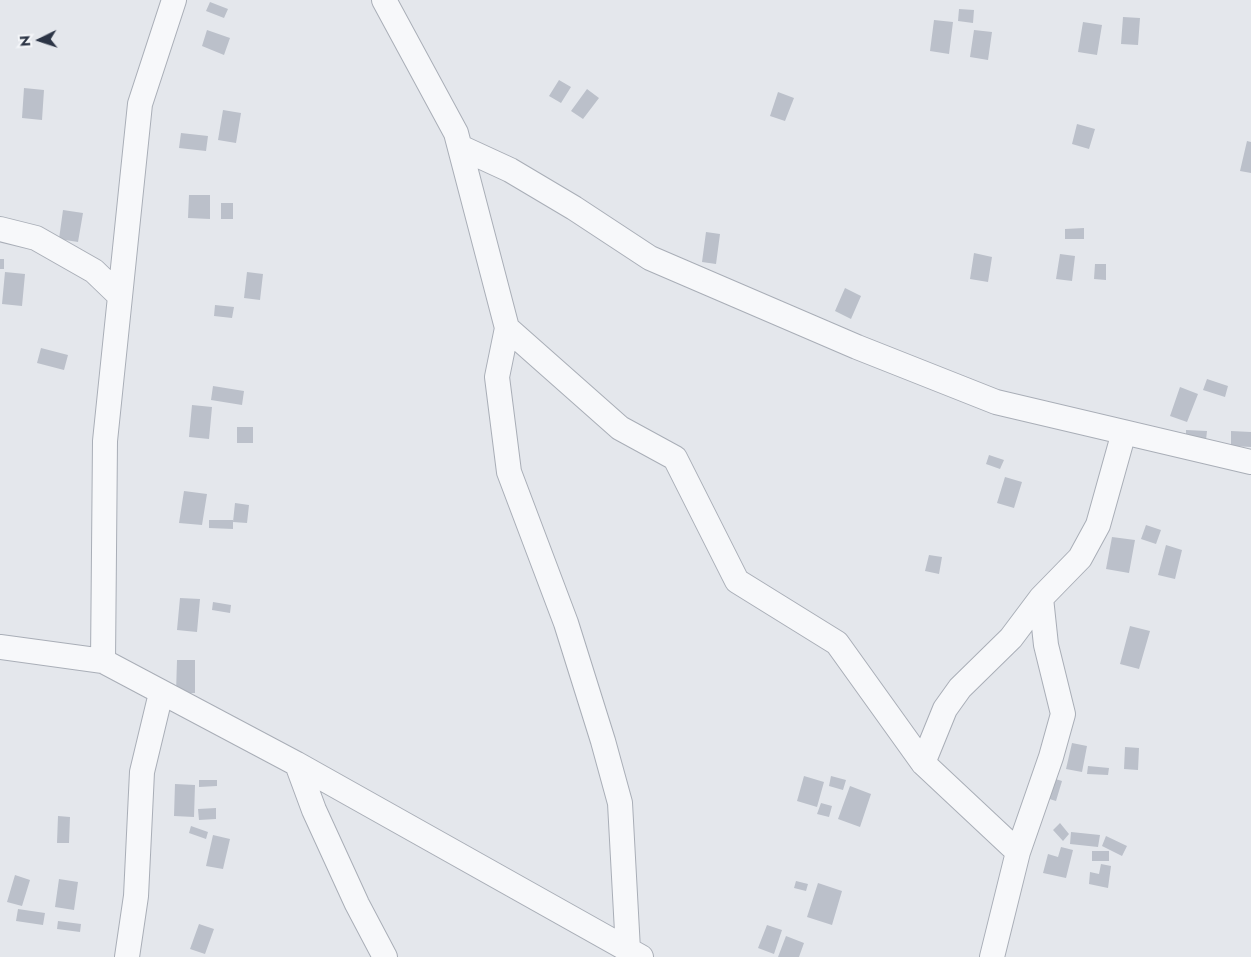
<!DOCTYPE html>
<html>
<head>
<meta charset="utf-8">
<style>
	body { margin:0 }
	#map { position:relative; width:1251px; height:957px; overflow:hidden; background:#e4e7ec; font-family:Jost,sans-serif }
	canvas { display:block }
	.north { position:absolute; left:15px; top:15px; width:50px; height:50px; -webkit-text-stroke:4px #f4f6f9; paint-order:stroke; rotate:266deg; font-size:14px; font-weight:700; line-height:20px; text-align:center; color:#2b3445 }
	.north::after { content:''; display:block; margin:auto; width:18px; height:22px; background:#2b3445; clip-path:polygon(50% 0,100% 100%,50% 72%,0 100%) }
</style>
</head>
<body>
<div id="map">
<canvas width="1251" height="957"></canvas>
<div class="north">N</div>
</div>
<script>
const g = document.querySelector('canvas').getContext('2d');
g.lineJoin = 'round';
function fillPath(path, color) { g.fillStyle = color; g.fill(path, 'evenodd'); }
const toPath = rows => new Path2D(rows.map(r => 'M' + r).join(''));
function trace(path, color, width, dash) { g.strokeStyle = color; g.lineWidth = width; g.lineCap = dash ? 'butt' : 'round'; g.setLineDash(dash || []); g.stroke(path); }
const building = toPath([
	[210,2,228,9,224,18,206,11],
	[959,9,974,10,973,23,958,21],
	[1123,17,1140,18,1138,45,1121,44],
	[934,20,953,22,949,54,930,51],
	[1083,22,1102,25,1097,55,1078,52],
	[207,30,230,38,224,55,202,46],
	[974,30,992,32,988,60,970,57],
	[559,80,571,87,561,103,549,96],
	[24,88,44,90,42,120,22,118],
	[587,89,599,98,583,119,571,111],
	[778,92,794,98,785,121,770,116],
	[223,110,241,113,236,143,218,140],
	[1077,124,1095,129,1089,149,1072,144],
	[181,133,208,136,206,151,179,148],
	[1247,141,1251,142,1251,173,1240,171],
	[189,195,210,195,210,219,188,218],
	[221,203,233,203,233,219,221,219],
	[63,210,83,213,78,242,59,239],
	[1084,228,1084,239,1065,239,1065,229],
	[706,232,720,234,716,264,702,262],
	[974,253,992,257,988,282,970,279],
	[1060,254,1075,256,1072,281,1056,279],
	[0,259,4,259,4,269,0,269],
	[1095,264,1106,264,1106,280,1094,279],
	[5,272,25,274,22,306,2,304],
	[247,272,263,274,260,300,244,298],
	[845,288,861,296,851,319,835,311],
	[215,305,234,307,232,318,214,316],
	[41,348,68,355,64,370,37,363],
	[1207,379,1228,386,1225,397,1203,390],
	[213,386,244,391,242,405,211,400],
	[1180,387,1198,394,1187,422,1170,416],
	[192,405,212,407,209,439,189,437],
	[237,427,253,427,253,443,237,443],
	[1186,430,1207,431,1206,440,1186,439],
	[1231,431,1251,432,1251,447,1231,446],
	[989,455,1004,460,1000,469,986,464],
	[1005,477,1022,482,1014,508,997,503],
	[184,491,207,494,202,525,179,523],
	[235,503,249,505,247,523,233,522],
	[209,520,233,520,233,529,209,528],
	[1146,525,1161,530,1156,544,1141,539],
	[1112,537,1135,540,1129,573,1106,569],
	[1166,545,1182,550,1175,579,1158,575],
	[929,555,942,557,939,574,925,571],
	[180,598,200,599,197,632,177,630],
	[213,602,231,605,230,613,212,610],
	[1130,626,1150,631,1139,669,1120,664],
	[177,660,195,660,195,693,176,693],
	[1072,743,1087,746,1082,772,1066,769],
	[1125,747,1139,748,1138,770,1124,769],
	[1088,766,1109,768,1108,775,1087,774],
	[804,776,824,782,817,807,797,801],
	[831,776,846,780,843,790,829,786],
	[1049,777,1062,781,1056,801,1043,797],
	[199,780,217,780,217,786,199,787],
	[175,784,195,785,194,817,174,816],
	[850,786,871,794,860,827,838,819],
	[821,803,832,806,829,817,817,814],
	[216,808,216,819,199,820,198,809],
	[58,816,70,817,69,843,57,843],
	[1060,823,1069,834,1063,841,1053,830],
	[191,826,208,832,206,839,189,833],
	[1071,832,1100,835,1098,847,1070,844],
	[213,835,230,839,223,869,206,866],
	[1106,836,1127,846,1122,856,1102,846],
	[1061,847,1073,850,1066,878,1043,873,1048,854,1058,857],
	[1092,851,1109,851,1109,861,1092,861],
	[1101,864,1111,866,1108,888,1089,884,1090,872,1099,874],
	[15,875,30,880,22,906,7,902],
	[59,879,78,882,74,910,55,907],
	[796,881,808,884,806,891,794,888],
	[818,883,842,891,832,925,807,917],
	[18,909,45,913,43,925,16,921],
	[58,921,81,924,80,932,57,929],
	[199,924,214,929,205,954,190,949],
	[767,925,782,930,774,954,758,948],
	[786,936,804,943,799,957,778,957]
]);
const street = toPath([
	[384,0,456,133,507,328,620,428,675,458,737,581,837,643,923,763,1018,852,992,957],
	[460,147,510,170,574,208,650,258,857,347,996,402,1251,462],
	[0,229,36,238,94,271,120,296],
	[507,328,497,377,509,472,566,623,603,741,620,803,628,950],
	[0,647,103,661,297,764,641,957],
	[103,661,105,441,140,104,174,0],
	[923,763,945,709,960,688,1011,638,1041,598],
	[297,764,314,810,357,904,385,957],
	[1018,852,1051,757,1063,714,1046,645,1041,598,1080,558,1098,525,1124,432],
	[127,957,136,896,142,772,161,693]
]);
fillPath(building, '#bbc0ca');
trace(street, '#a9aeb7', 26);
trace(street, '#f7f8fa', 24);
</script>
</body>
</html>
